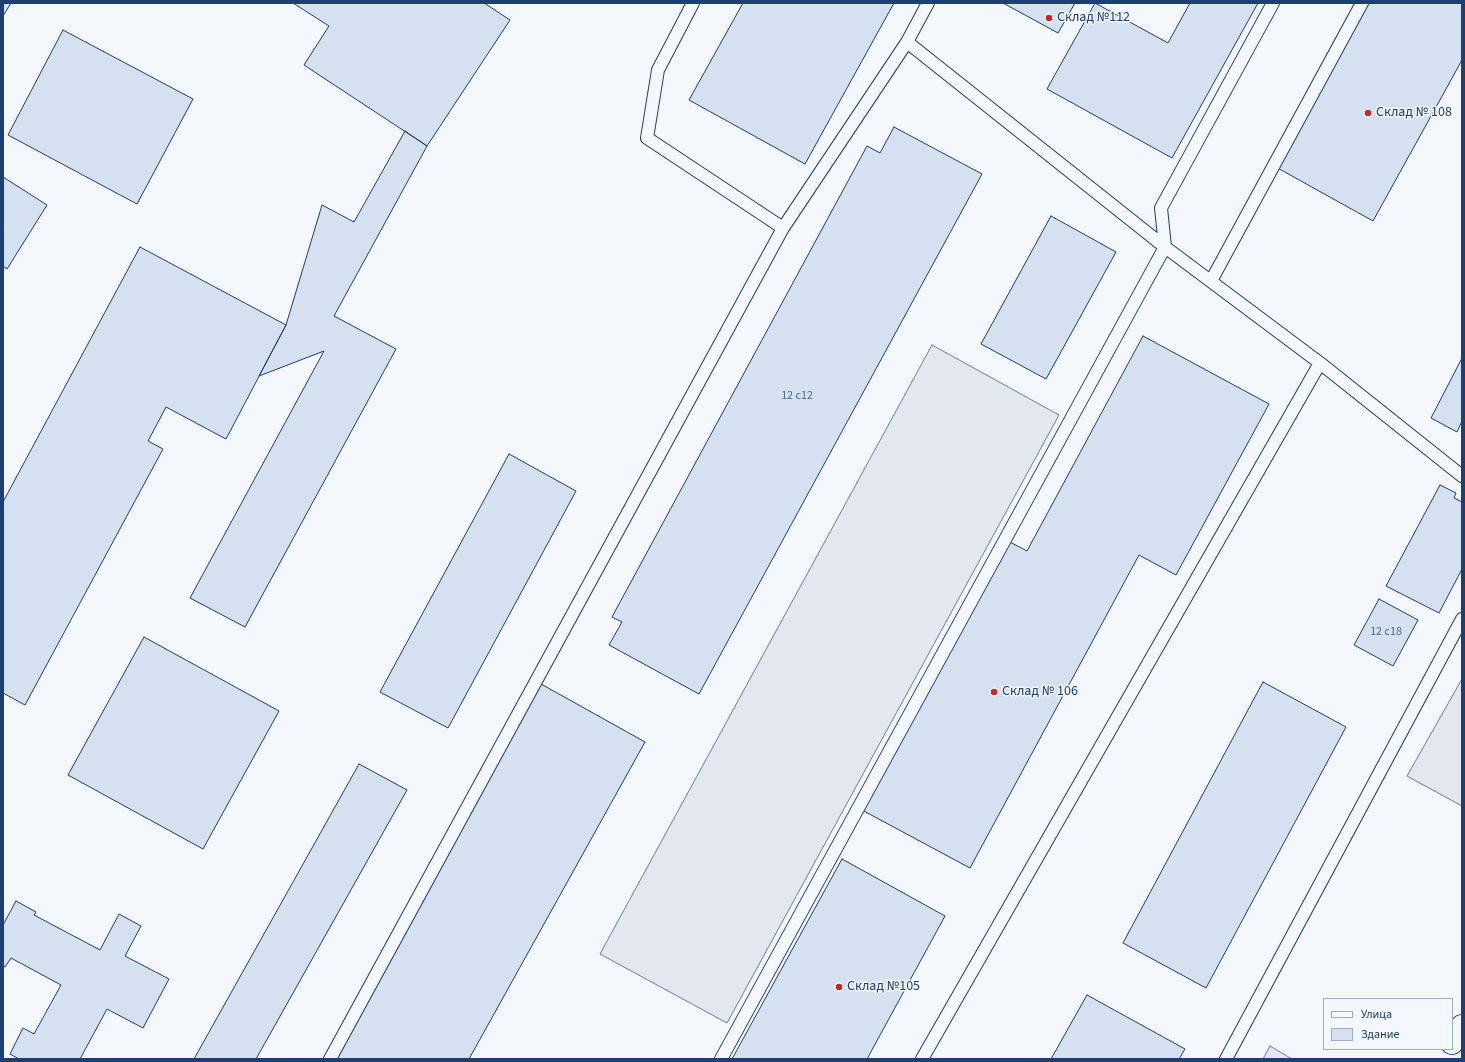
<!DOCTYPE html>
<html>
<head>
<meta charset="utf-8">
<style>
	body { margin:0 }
	#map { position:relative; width:1465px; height:1062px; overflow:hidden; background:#f4f7fb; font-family:"Source Sans 3",sans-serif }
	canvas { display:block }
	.frame { position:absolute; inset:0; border:4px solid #1d3f73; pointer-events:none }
	.legend { position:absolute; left:1323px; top:998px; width:130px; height:52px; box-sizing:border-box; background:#f4f7fb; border:1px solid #9eadc5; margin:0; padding:5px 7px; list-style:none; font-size:12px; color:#1d3f73 }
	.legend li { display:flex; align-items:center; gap:8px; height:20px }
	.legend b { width:20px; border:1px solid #9eadc5 }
</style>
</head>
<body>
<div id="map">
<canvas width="1465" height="1062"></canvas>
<div class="frame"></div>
<ul class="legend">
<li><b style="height:5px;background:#f4f7fb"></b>Улица</li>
<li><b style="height:11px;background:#d5e0f0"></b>Здание</li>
</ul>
</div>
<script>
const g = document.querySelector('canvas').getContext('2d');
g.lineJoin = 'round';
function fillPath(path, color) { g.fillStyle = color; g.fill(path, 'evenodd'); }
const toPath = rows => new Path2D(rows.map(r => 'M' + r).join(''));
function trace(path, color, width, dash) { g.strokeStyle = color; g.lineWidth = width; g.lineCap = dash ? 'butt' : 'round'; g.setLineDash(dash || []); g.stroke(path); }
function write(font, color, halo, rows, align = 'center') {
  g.font = font + ' "Source Sans 3",sans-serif'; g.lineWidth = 3; g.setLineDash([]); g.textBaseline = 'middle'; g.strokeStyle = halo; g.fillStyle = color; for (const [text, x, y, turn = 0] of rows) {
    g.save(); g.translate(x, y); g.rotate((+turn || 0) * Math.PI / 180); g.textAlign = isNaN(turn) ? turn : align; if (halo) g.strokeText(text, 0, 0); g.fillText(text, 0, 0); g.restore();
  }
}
const parking = toPath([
	[932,345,1059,415,727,1023,600,954,932,345],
	[1462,679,1462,806,1407,776,1462,679],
	[1270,1046,1292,1059,1263,1059,1270,1046]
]);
const building = toPath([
	[3,3,11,3,3,16,3,3],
	[293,3,484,3,510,20,427,146,304,65,329,26,293,3],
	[743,3,894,3,805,164,689,100,743,3],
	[1003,3,1075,3,1058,33,1003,3],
	[1095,3,1168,43,1190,3,1258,3,1172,158,1047,89,1095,3],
	[1363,3,1462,3,1462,60,1373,221,1274,166,1363,3],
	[63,30,193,99,137,204,8,135,63,30],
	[894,127,982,174,699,694,609,645,622,622,612,617,867,146,880,153,894,127],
	[405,131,427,146,334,316,396,349,245,627,190,598,324,351,259,376,286,325,322,205,354,222,405,131],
	[3,177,47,205,7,269,3,266,3,177],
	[1051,216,1116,252,1046,379,981,344,1051,216],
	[140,247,286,325,226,439,166,407,148,441,163,449,25,705,3,693,3,502,140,247],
	[1143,336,1269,404,1176,575,1139,555,970,868,860,809,1006,540,1027,551,1143,336],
	[1462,358,1462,421,1457,432,1431,418,1462,358],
	[509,454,576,491,448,728,380,692,509,454],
	[1440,485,1456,493,1454,498,1462,502,1462,569,1439,613,1386,586,1440,485],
	[1379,599,1418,620,1393,666,1354,645,1379,599],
	[144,637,279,711,203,849,68,775,144,637],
	[1263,682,1346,727,1206,988,1123,943,1263,682],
	[541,684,645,742,469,1059,333,1059,541,684],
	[359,764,407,790,256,1059,194,1059,359,764],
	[842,859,945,916,867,1059,732,1059,842,859],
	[16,901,36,912,34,915,100,950,119,914,141,926,125,956,169,979,143,1028,107,1009,80,1059,19,1059,10,1054,23,1028,34,1034,61,985,11,958,5,967,3,966,3,925,16,901],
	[1087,995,1185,1049,1179,1059,1051,1059,1087,995]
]);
const service = toPath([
	[693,3,658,70,647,138,783,228,907,42],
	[928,3,907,42,1165,247,1161,208,1273,3],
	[1211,281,1362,3],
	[1320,363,1462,476],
	[330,1059,783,228],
	[721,1059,1165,247,1320,363,922,1059],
	[1226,1059,1462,619]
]);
const minor = toPath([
	[1452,1043,1462,1026]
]);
const markers = [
	[1049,18,4,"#c62828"],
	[1368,113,4,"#c62828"],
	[994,692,4,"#c62828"],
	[839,987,4,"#c62828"]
];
const numberNames = [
	["12 с12",797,396],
	["12 с18",1386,632]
];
const poiNames = [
	["Склад №112",1057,18],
	["Склад № 108",1376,113],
	["Склад № 106",1002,692],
	["Склад №105",847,987]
];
fillPath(parking, '#e3e8f0');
trace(parking, '#687fa3', 1);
fillPath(building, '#d5e0f0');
trace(building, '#1d3f73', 1);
trace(service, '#1d3f73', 14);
trace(minor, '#1d3f73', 24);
trace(service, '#f4f7fb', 12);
trace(minor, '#f4f7fb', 22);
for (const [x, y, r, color] of markers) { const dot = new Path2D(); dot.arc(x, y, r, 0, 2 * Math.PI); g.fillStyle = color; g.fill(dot); trace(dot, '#f4f7fb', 1.5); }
write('12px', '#4b6792', null, numberNames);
write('14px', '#1d3f73', '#f4f7fb', poiNames, 'left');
</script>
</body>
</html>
